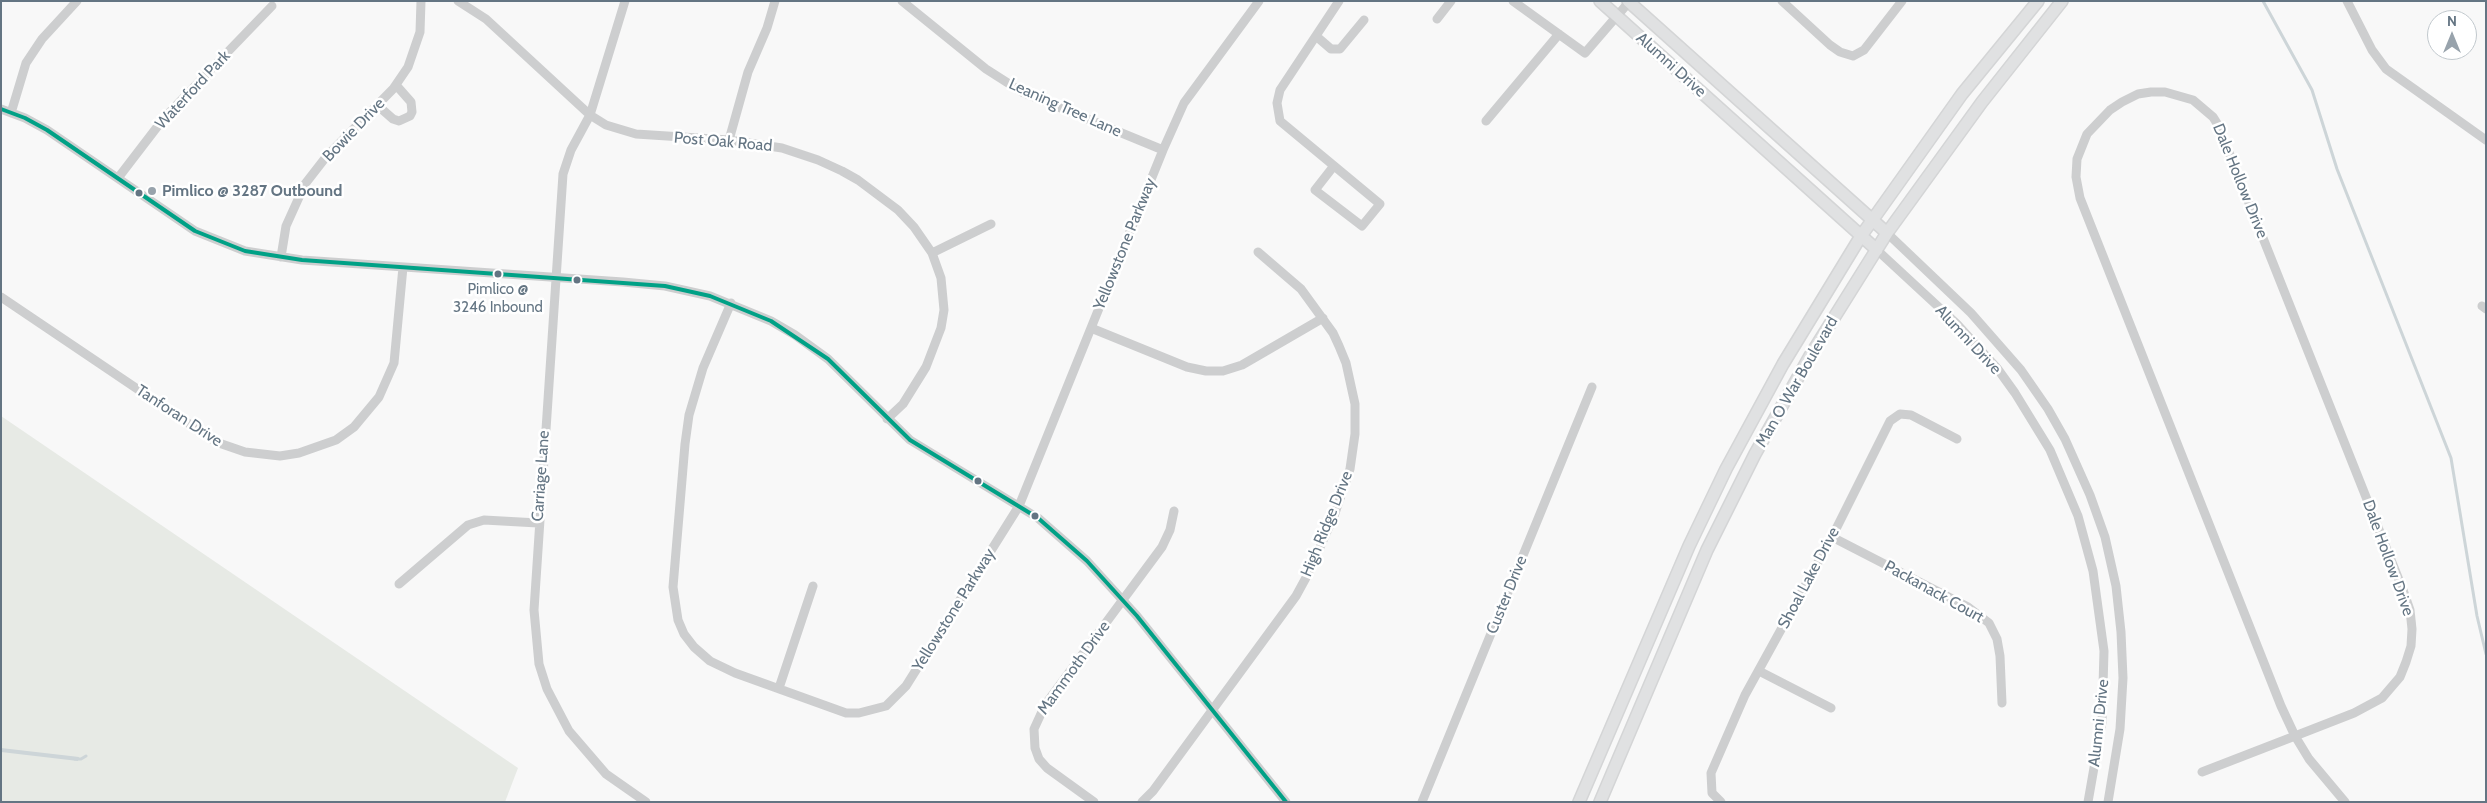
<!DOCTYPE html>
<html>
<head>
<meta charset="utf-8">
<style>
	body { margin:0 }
	#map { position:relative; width:2487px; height:803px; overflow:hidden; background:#f8f8f8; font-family:Cabin,sans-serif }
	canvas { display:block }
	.frame { position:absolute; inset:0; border:2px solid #647583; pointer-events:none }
	.north { position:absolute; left:2427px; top:10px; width:50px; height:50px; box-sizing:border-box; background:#fff; border:1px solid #c1c8cd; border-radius:50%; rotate:0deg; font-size:14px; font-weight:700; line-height:20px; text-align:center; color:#647583 }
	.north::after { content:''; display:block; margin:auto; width:18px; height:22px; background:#98a3ac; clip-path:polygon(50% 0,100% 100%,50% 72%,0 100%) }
</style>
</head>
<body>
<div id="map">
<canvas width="2487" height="803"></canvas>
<div class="frame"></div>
<div class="north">N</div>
</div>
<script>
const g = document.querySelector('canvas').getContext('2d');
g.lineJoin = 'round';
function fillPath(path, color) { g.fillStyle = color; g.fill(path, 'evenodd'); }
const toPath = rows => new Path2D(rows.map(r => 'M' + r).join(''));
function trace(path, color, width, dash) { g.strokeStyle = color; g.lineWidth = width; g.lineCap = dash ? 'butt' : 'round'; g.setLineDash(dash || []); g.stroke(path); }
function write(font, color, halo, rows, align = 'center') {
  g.font = font + ' Cabin,sans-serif'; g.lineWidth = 5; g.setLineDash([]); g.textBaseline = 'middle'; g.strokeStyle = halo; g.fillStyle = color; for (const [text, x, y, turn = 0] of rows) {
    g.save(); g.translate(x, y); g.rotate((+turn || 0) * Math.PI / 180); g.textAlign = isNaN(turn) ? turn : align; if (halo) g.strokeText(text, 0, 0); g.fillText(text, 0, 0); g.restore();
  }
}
const green = toPath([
	[1,416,518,768,505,802,1,802]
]);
const water = toPath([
	[1,748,79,757,78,761,1,752]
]);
const stream = toPath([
	[2263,1,2312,90,2337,169,2451,458,2477,616,2486,654],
	[75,759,81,759,86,756]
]);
const minor = toPath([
	[458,1,486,19,590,115,606,125,636,134,729,140,782,148,818,160,842,171,858,180,898,210,914,227,932,253,941,278,944,310,941,328,926,367,903,404,887,419],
	[625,1,590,115,571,150,563,174,534,610,539,664,547,689,569,731,606,774,646,802],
	[902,1,986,69,1022,92,1163,150],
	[1513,1,1585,53,1629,2],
	[1782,1,1830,45,1840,52,1853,56,1864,50,1902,1],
	[2347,1,2372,50,2386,69,2486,140],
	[1437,19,1451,1],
	[1316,36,1331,49,1340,49,1364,20],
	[377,105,393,119,399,121,410,116,412,112,411,102,396,85],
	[1,109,25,118,47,130,195,231,245,251,302,260,623,282,665,286,710,296,771,321,795,335,828,359,910,440,1038,518,1087,561,1137,616,1286,802],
	[11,113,26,63,42,39,77,1],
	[1486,121,1559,34],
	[729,140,748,72,767,28,775,1],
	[1333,167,1315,190,1362,226,1380,204,1280,121,1277,103,1280,90,1339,1],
	[118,178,164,118,272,6],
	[1887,233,1971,313,2021,370,2048,409,2065,439,2090,495,2105,537,2116,586,2121,632,2123,678,2120,729,2108,802],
	[1877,250,1957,324,1997,368,2015,393,2050,450,2078,516,2093,571,2104,651,2102,722,2088,802],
	[932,253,991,224],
	[281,257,286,226,305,184,326,157,393,89,408,67,420,32,421,1],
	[1,297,216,442,245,452,280,456,299,453,336,440,354,427,379,397,394,363,403,267],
	[731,303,703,368,689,415,685,444,673,587,678,620,684,634,694,647,710,661,735,673,846,713,859,713,886,706,906,686,1019,506,1163,150,1184,103,1259,1],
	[2482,306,2486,309],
	[1091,328,1187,367,1206,371,1223,371,1242,365,1323,318],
	[1832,537,1968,607,1989,623,1997,639,2000,656,2002,703],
	[399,584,468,525,484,520,538,523],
	[1759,671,1831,708],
	[779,688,813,586],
	[2202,772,2295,736,2354,713,2382,698,2400,677,2406,662,2411,646,2412,629,2410,610,2403,590,2218,125,2213,117,2193,100,2165,92,2151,92,2138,94,2122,102,2110,110,2087,134,2077,159,2076,177,2080,198,2281,706,2295,736,2309,759,2345,802],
	[1094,802,1047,768,1039,759,1035,748,1034,729,1045,705,1162,547,1170,530,1174,511],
	[1142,802,1153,791,1296,596,1308,574,1334,516,1350,469,1355,434,1355,404,1346,363,1339,346,1333,333,1301,289,1258,252],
	[1422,802,1592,387],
	[1721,802,1712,793,1711,773,1745,695,1832,537,1890,421,1900,414,1911,415,1957,439]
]);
const major = toPath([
	[1600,1,1877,250],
	[1628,1,1887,233],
	[1579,802,1689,546,1726,469,1783,364,1861,236,1962,94,2038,1],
	[1600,802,1707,550,1755,454,1810,356,1887,233,1982,102,2062,1]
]);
const bus1 = toPath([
	[1,109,25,118,47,130,195,231,245,251,302,260,665,286,710,296,771,321,828,359,910,440,1038,518,1087,561,1137,616,1286,802]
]);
const markers = [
	[152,191,5,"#98a3ac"],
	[139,193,4.5,"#647583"],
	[498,274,4.5,"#647583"],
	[577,280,4.5,"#647583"],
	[978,481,4.5,"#647583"],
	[1035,516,4.5,"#647583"]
];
const busNames = [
	["Pimlico @",498,290],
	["3246 Inbound",498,308]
];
const streetNames = [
	["Alumni Drive",1671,65,42],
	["Waterford Park",193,90,-47],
	["Leaning Tree Lane",1065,108,24],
	["Bowie Drive",354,130,-46],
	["Post Oak Road",723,142,5],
	["Dale Hollow Drive",2240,181,68],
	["Yellowstone Parkway",1125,244,-68],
	["Alumni Drive",1968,340,47],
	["Man O War Boulevard",1797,382,-60],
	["Tanforan Drive",179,416,33],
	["Carriage Lane",541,476,-86],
	["High Ridge Drive",1327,524,-68],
	["Dale Hollow Drive",2388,558,70],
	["Shoal Lake Drive",1809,578,-62],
	["Packanack Court",1934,592,29],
	["Custer Drive",1507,595,-68],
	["Yellowstone Parkway",954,610,-58],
	["Mammoth Drive",1074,668,-54],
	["Alumni Drive",2099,723,-84]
];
const poiNames = [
	["Pimlico @ 3287 Outbound",162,191]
];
fillPath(green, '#e7eae5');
fillPath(water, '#cdd5d8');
trace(stream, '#cdd5d8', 3);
trace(major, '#d4d5d6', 14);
trace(minor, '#cdcecf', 9);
trace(major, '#e0e1e2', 11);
trace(bus1, '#00a186', 4);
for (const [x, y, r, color] of markers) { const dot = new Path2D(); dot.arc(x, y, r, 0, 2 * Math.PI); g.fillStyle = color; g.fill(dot); trace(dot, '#fff', 2); }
write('15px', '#647583', '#fff', busNames);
write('16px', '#647583', '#fff', streetNames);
write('bold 16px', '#647583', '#fff', poiNames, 'left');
</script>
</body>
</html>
